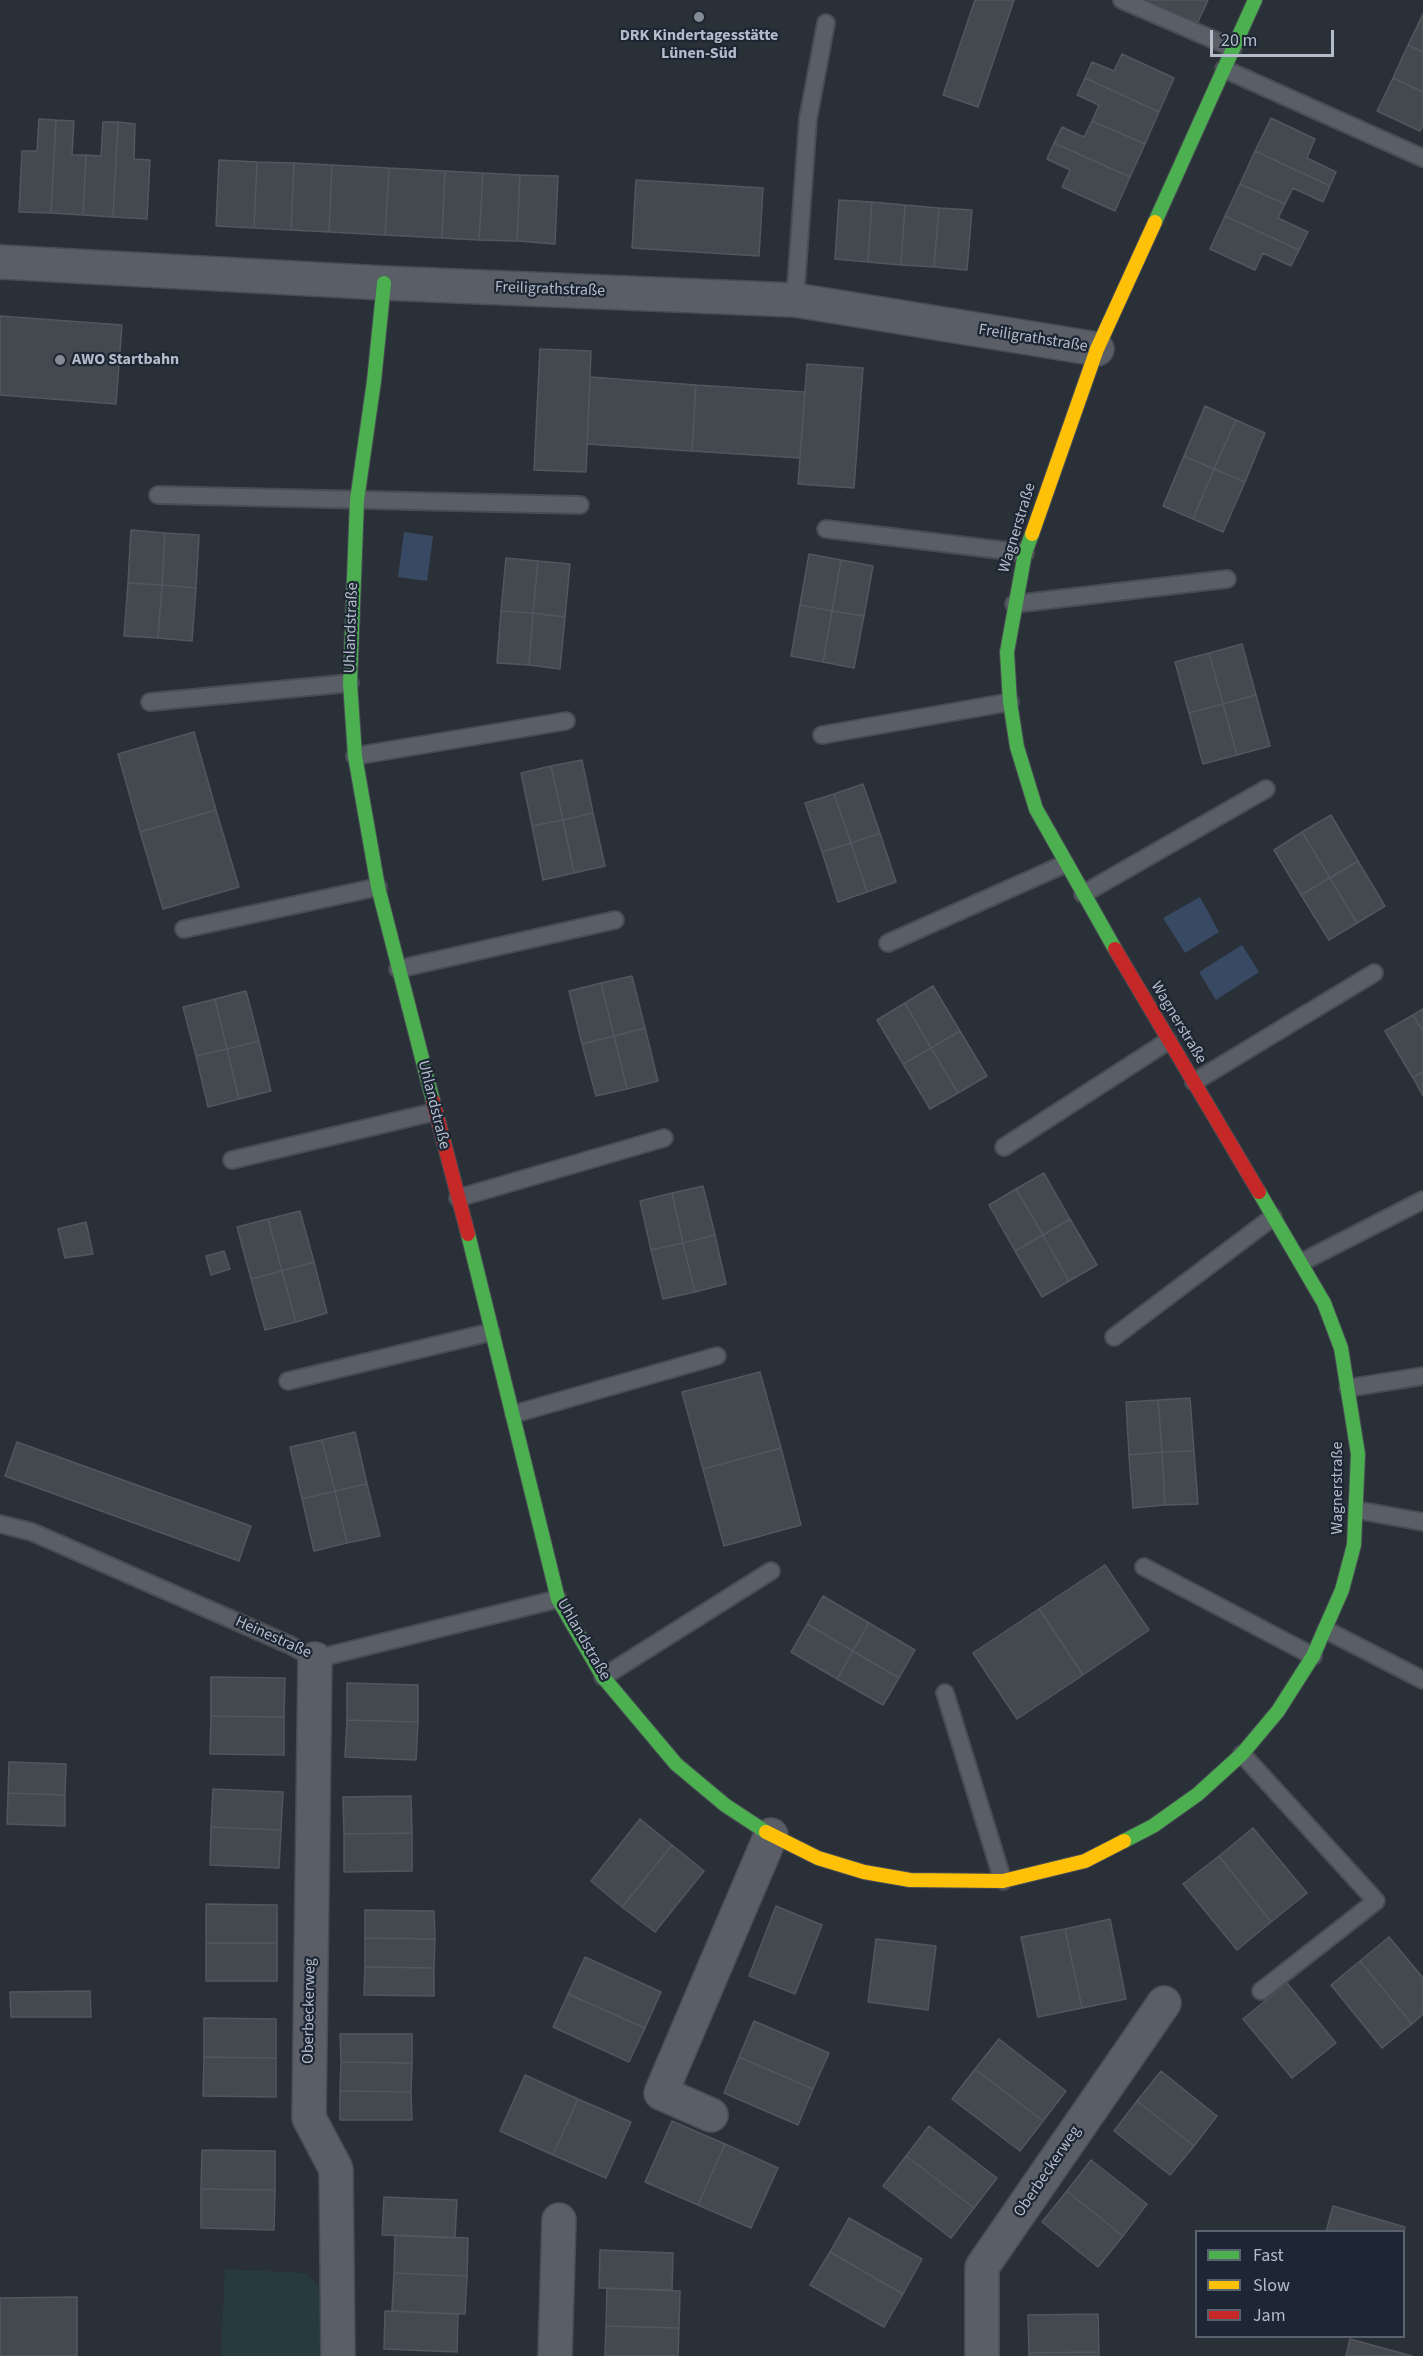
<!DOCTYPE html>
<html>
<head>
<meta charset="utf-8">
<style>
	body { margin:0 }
	#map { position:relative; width:1423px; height:2356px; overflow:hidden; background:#2a3038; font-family:"Source Sans 3",sans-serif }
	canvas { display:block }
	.legend { position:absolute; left:1195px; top:2230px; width:210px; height:108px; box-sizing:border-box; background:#1d2633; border:2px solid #59626f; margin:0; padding:8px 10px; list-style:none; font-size:18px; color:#b4bcc9 }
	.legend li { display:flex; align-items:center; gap:12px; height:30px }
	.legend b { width:30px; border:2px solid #59626f }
	.scale { position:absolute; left:1210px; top:30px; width:124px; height:27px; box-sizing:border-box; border:3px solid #b4bcc9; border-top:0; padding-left:8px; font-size:18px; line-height:21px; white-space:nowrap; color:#b4bcc9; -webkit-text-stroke:4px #1d2633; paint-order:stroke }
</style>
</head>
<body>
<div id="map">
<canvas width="1423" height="2356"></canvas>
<ul class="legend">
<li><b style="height:8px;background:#4caf50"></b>Fast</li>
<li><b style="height:8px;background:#ffc107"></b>Slow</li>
<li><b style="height:8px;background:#c62828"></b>Jam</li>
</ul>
<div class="scale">20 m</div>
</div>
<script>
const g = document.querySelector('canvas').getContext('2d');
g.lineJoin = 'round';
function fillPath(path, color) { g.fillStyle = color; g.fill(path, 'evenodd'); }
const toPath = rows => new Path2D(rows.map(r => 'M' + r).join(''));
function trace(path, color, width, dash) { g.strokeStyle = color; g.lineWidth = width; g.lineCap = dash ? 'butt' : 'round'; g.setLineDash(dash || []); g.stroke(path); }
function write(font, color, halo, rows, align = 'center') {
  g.font = font + ' "Source Sans 3",sans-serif'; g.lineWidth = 4.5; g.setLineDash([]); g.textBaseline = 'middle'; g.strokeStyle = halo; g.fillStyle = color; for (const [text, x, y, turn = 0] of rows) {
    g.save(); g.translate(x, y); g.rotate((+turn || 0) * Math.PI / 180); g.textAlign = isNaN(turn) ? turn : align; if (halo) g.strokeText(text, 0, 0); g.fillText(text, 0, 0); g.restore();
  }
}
const green = toPath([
	[225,2269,307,2273,324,2293,322,2356,221,2356]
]);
const water = toPath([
	[404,532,433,536,427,581,398,577],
	[1200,897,1219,932,1185,953,1163,918],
	[1242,945,1259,972,1216,1000,1199,972]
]);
const building = toPath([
	[975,0,1014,0,978,107,943,95,975,0],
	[1141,0,1208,0,1195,28,1141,0],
	[1423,14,1423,52,1408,45,1423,14],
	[1408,45,1423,52,1423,92,1393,78,1408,45],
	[1122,54,1174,78,1159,112,1085,78,1092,62,1114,71,1122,54],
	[1085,78,1159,112,1145,144,1092,121,1099,105,1077,95,1085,78],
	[1393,78,1423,92,1423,125,1420,131,1377,111,1393,78],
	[1271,118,1315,139,1307,158,1336,172,1330,186,1255,151,1271,118],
	[39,119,56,120,51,213,19,212,22,151,37,151,39,119],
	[56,120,74,121,72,155,86,155,83,215,51,213,56,120],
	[1092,121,1145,144,1130,177,1054,143,1062,127,1084,137,1092,121],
	[103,122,118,122,113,217,83,215,86,155,101,156,103,122],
	[118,122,135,124,134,159,150,160,147,219,113,217,118,122],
	[1054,143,1130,177,1115,211,1062,187,1070,170,1047,159,1054,143],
	[1255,151,1330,186,1323,202,1293,188,1285,204,1240,184,1255,151],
	[219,160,257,162,254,228,216,226,219,160],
	[257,162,294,163,291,230,254,228,257,162],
	[294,163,332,165,329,232,291,230,294,163],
	[332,165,389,168,385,235,329,232,332,165],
	[389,168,445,171,442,238,385,235,389,168],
	[445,171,483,173,479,240,442,238,445,171],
	[483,173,520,175,517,241,479,240,483,173],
	[520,175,558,176,555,244,517,241,520,175],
	[636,180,763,188,759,256,632,248,636,180],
	[1240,184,1285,204,1278,218,1308,232,1299,250,1225,216,1240,184],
	[839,200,872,202,868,262,835,259,839,200],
	[872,202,905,205,901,265,868,262,872,202],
	[905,205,939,208,934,267,901,265,905,205],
	[939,208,972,210,967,270,934,267,939,208],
	[1225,216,1299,250,1291,266,1263,253,1255,270,1210,249,1225,216],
	[0,316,122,325,116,404,0,395,0,316],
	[540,349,591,351,586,472,534,470,540,349],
	[807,364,863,368,854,488,798,484,807,364],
	[590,377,696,385,692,451,587,444,590,377],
	[696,385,805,392,800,458,692,451,696,385],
	[1205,406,1236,420,1214,469,1184,456,1205,406],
	[1236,420,1265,433,1245,482,1214,469,1236,420],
	[1184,456,1214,469,1193,519,1163,506,1184,456],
	[1214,469,1245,482,1223,532,1193,519,1214,469],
	[131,530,165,533,162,585,128,583,131,530],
	[165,533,199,535,196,588,162,585,165,533],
	[809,554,841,560,832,611,800,605,809,554],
	[506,558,538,561,533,613,501,611,506,558],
	[841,560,873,566,864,616,832,611,841,560],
	[538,561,570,564,565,617,533,613,538,561],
	[128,583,162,585,158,638,124,636,128,583],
	[162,585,196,588,192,641,158,638,162,585],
	[800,605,832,611,823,662,791,656,800,605],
	[501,611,533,613,529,665,497,663,501,611],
	[832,611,864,616,854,668,823,662,832,611],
	[533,613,565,617,560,669,529,665,533,613],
	[1242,644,1256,695,1223,704,1209,653,1242,644],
	[1209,653,1223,704,1189,713,1175,662,1209,653],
	[1256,695,1270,746,1237,755,1223,704,1256,695],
	[1223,704,1237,755,1203,764,1189,713,1223,704],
	[194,732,216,810,140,832,118,754,194,732],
	[582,760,593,813,563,820,551,766,582,760],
	[551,766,563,820,532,826,521,773,551,766],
	[863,784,880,833,851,843,834,794,863,784],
	[834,794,851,843,822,852,805,803,834,794],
	[216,810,239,887,163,909,140,832,216,810],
	[593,813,605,866,574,873,563,820,593,813],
	[1331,815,1358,861,1330,878,1302,832,1331,815],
	[563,820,574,873,543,880,532,826,563,820],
	[1302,832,1330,878,1301,895,1274,850,1302,832],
	[880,833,896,882,867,892,851,843,880,833],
	[851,843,867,892,838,902,822,852,851,843],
	[1358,861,1385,906,1357,923,1330,878,1358,861],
	[1330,878,1357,923,1329,940,1301,895,1330,878],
	[632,976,645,1028,614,1036,601,983,632,976],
	[601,983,614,1036,582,1044,569,991,601,983],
	[933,986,960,1031,931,1048,905,1003,933,986],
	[246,991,259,1041,227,1049,215,999,246,991],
	[215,999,227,1049,196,1056,183,1007,215,999],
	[905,1003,931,1048,903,1064,877,1020,905,1003],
	[1423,1009,1423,1031,1413,1015,1423,1009],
	[1413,1015,1423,1031,1423,1072,1413,1078,1385,1031,1413,1015],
	[645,1028,658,1081,627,1089,614,1036,645,1028],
	[960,1031,987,1076,958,1093,931,1048,960,1031],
	[614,1036,627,1089,596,1096,582,1044,614,1036],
	[259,1041,271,1091,239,1099,227,1049,259,1041],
	[931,1048,958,1093,930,1109,903,1064,931,1048],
	[227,1049,239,1099,208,1107,196,1056,227,1049],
	[1423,1072,1423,1096,1413,1078,1423,1072],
	[1044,1173,1070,1219,1043,1235,1016,1189,1044,1173],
	[703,1186,715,1235,683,1243,672,1193,703,1186],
	[1016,1189,1043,1235,1015,1251,989,1205,1016,1189],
	[672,1193,683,1243,651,1250,640,1201,672,1193],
	[300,1211,314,1262,282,1271,268,1219,300,1211],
	[268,1219,282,1271,251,1279,237,1227,268,1219],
	[1070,1219,1097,1265,1069,1281,1043,1235,1070,1219],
	[86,1222,93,1254,65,1258,58,1229,86,1222],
	[715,1235,726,1284,695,1292,683,1243,715,1235],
	[1043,1235,1069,1281,1042,1297,1015,1251,1043,1235],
	[683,1243,695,1292,663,1299,651,1250,683,1243],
	[224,1251,230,1269,211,1275,206,1256,224,1251],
	[314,1262,327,1313,296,1322,282,1271,314,1262],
	[282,1271,296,1322,265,1330,251,1279,282,1271],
	[760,1372,781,1448,703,1469,682,1392,760,1372],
	[1190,1398,1194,1451,1162,1452,1158,1400,1190,1398],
	[1158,1400,1162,1452,1129,1455,1126,1402,1158,1400],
	[355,1432,367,1484,335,1491,322,1440,355,1432],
	[322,1440,335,1491,302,1499,290,1447,322,1440],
	[17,1442,251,1526,239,1561,5,1476,17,1442],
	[781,1448,801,1525,724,1546,703,1469,781,1448],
	[1194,1451,1198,1504,1165,1505,1162,1452,1194,1451],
	[1162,1452,1165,1505,1133,1508,1129,1455,1162,1452],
	[367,1484,380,1536,347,1543,335,1491,367,1484],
	[335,1491,347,1543,314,1551,302,1499,335,1491],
	[1105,1565,1149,1630,1083,1675,1039,1609,1105,1565],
	[823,1596,869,1623,853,1651,807,1624,823,1596],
	[1039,1609,1083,1675,1017,1719,973,1653,1039,1609],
	[869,1623,915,1650,899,1678,853,1651,869,1623],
	[807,1624,853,1651,837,1679,791,1652,807,1624],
	[853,1651,899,1678,883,1705,837,1679,853,1651],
	[211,1677,285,1678,284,1717,211,1716,211,1677],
	[347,1683,418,1685,418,1722,347,1720,347,1683],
	[211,1716,284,1717,284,1755,210,1754,211,1716],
	[347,1720,418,1722,416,1760,345,1757,347,1720],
	[9,1762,66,1764,65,1795,8,1793,9,1762],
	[213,1789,283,1792,281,1830,211,1827,213,1789],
	[8,1793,65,1795,65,1826,7,1824,8,1793],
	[411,1796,412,1833,344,1834,343,1797,411,1796],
	[640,1819,672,1845,622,1907,591,1881,640,1819],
	[211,1827,281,1830,279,1868,210,1865,211,1827],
	[1253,1828,1307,1893,1271,1922,1219,1856,1253,1828],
	[412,1833,412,1871,344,1872,344,1834,412,1833],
	[672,1845,704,1871,655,1932,622,1907,672,1845],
	[1219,1856,1271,1922,1237,1950,1183,1884,1219,1856],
	[206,1904,277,1905,277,1943,206,1943,206,1904],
	[776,1906,822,1925,795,1994,749,1976,776,1906],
	[365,1910,434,1911,435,1939,365,1938,365,1910],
	[1110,1919,1126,1999,1082,2008,1065,1929,1110,1919],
	[1065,1929,1082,2008,1038,2017,1021,1937,1065,1929],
	[1389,1937,1423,1978,1423,2014,1412,2024,1360,1961,1389,1937],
	[365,1938,435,1939,434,1968,365,1967,365,1938],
	[876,1939,936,1946,928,2010,868,2002,876,1939],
	[206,1943,277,1943,277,1981,206,1981,206,1943],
	[585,1957,661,1992,645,2028,568,1994,585,1957],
	[1360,1961,1412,2024,1382,2048,1331,1985,1360,1961],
	[365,1967,434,1968,434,1996,364,1995,365,1967],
	[1287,1983,1336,2043,1292,2078,1243,2019,1287,1983],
	[90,1991,91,2017,11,2017,10,1992,90,1991],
	[568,1994,645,2028,629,2062,553,2027,568,1994],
	[204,2018,276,2019,276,2058,204,2057,204,2018],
	[754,2021,829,2053,813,2089,739,2057,754,2021],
	[340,2034,412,2034,412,2063,341,2062,340,2034],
	[999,2039,1066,2091,1043,2121,975,2069,999,2039],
	[204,2057,276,2058,276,2097,203,2096,204,2057],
	[739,2057,813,2089,798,2125,724,2093,739,2057],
	[341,2062,412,2063,411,2092,340,2091,341,2062],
	[975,2069,1043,2121,1020,2151,952,2099,975,2069],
	[1161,2071,1217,2116,1194,2146,1137,2101,1161,2071],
	[525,2075,578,2099,553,2155,500,2131,525,2075],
	[340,2091,411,2092,412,2120,340,2120,340,2091],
	[578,2099,631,2122,606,2178,553,2155,578,2099],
	[1137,2101,1194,2146,1170,2175,1114,2131,1137,2101],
	[672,2121,725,2144,698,2205,645,2182,672,2121],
	[929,2126,997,2178,974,2208,906,2156,929,2126],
	[725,2144,778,2168,751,2228,698,2205,725,2144],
	[202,2150,275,2151,275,2190,201,2189,202,2150],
	[906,2156,974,2208,951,2238,883,2186,906,2156],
	[1091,2160,1147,2204,1123,2236,1067,2191,1091,2160],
	[201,2189,275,2190,274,2230,201,2228,201,2189],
	[1067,2191,1123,2236,1098,2267,1042,2222,1067,2191],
	[384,2197,457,2200,455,2238,382,2235,384,2197],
	[1333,2206,1405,2227,1404,2233,1326,2232,1333,2206],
	[849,2218,922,2259,903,2294,830,2252,849,2218],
	[395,2235,468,2238,467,2276,394,2273,395,2235],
	[600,2250,673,2253,672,2290,599,2288,600,2250],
	[830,2252,903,2294,884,2327,810,2285,830,2252],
	[394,2273,467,2276,465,2314,392,2311,394,2273],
	[607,2288,680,2291,679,2328,606,2326,607,2288],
	[77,2297,77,2356,0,2356,0,2298,77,2297],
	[385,2311,458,2314,457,2352,384,2349,385,2311],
	[1098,2314,1099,2352,1029,2353,1028,2315,1098,2314],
	[606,2326,679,2328,678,2356,605,2356,606,2326],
	[1350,2339,1412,2356,1346,2356,1350,2339],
	[1099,2352,1099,2356,1029,2356,1029,2353,1099,2352]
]);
const lane = toPath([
	[1122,0,1233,48],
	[1224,69,1423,158],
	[795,300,808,119,826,23],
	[158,495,580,505],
	[826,529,1025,553],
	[1014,604,1227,579],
	[150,702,350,683],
	[822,735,1010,702],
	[355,756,566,721],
	[1083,894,1266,789],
	[184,929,378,887],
	[888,943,1065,864],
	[398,969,615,920],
	[1194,1082,1374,973],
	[1004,1147,1168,1041],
	[232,1160,434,1112],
	[458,1198,664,1138],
	[1302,1262,1423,1200],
	[1114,1337,1273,1217],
	[288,1381,491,1332],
	[1348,1388,1423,1376],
	[514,1414,717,1356],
	[1357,1510,1423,1522],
	[0,1524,32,1532,290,1645,315,1659,558,1599],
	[1144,1567,1313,1656],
	[1326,1630,1423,1680],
	[603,1677,771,1571],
	[945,1693,1003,1881],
	[1242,1754,1376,1901,1261,1991]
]);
const street = toPath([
	[0,262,384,283,795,300,1097,349],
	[315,1659,309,2118,336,2169,338,2356],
	[711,2115,661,2093,771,1835],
	[555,2356,559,2220],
	[982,2356,982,2267,1164,2003]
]);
const fast = toPath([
	[1155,222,1255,0],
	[384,283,374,381,357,500,350,683,355,756,378,887,433,1101],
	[1032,534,1025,553,1007,652,1010,702,1017,747,1036,809,1115,949],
	[468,1234,558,1599,603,1677,676,1764,725,1805,766,1832],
	[1124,1841,1153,1826,1198,1794,1242,1754,1278,1711,1313,1656,1342,1590,1354,1545,1358,1454,1341,1348,1324,1303,1259,1192]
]);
const slow = toPath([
	[1032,534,1097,349,1155,222],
	[766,1832,818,1858,864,1872,910,1880,1003,1881,1085,1861,1124,1841]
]);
const jam = toPath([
	[1115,949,1259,1192],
	[433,1101,468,1234]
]);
const markers = [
	[699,17,6,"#848b96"],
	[60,360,6,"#848b96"]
];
const poiNames = [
	["DRK Kindertagesstätte",699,36],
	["Lünen-Süd",699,54],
	["AWO Startbahn",72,360,"left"]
];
const streetNames = [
	["Freiligrathstraße",550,290,2],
	["Freiligrathstraße",1033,339,9],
	["Wagnerstraße",1018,528,-73],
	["Uhlandstraße",352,628,-88],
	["Wagnerstraße",1178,1023,59],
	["Uhlandstraße",433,1105,76],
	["Wagnerstraße",1338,1488,-90],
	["Heinestraße",273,1638,24],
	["Uhlandstraße",583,1640,60],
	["Oberbeckerweg",310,2011,-89],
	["Oberbeckerweg",1048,2172,-56]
];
fillPath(green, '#273a3e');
fillPath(water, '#384963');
fillPath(building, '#444950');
trace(building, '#52575f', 1.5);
trace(lane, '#484c53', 20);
trace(street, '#484c53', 36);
trace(fast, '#484c53', 16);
trace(slow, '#484c53', 16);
trace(jam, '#484c53', 16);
trace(lane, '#5a5e66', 16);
trace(street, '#5a5e66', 33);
trace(fast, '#4caf50', 14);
trace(slow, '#ffc107', 14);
trace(jam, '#c62828', 14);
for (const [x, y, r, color] of markers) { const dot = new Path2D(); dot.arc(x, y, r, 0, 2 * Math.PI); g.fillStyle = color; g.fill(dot); trace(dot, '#1d2633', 2); }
write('bold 16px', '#b4bcc9', '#1d2633', poiNames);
write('16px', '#b4bcc9', '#1d2633', streetNames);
</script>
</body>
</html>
